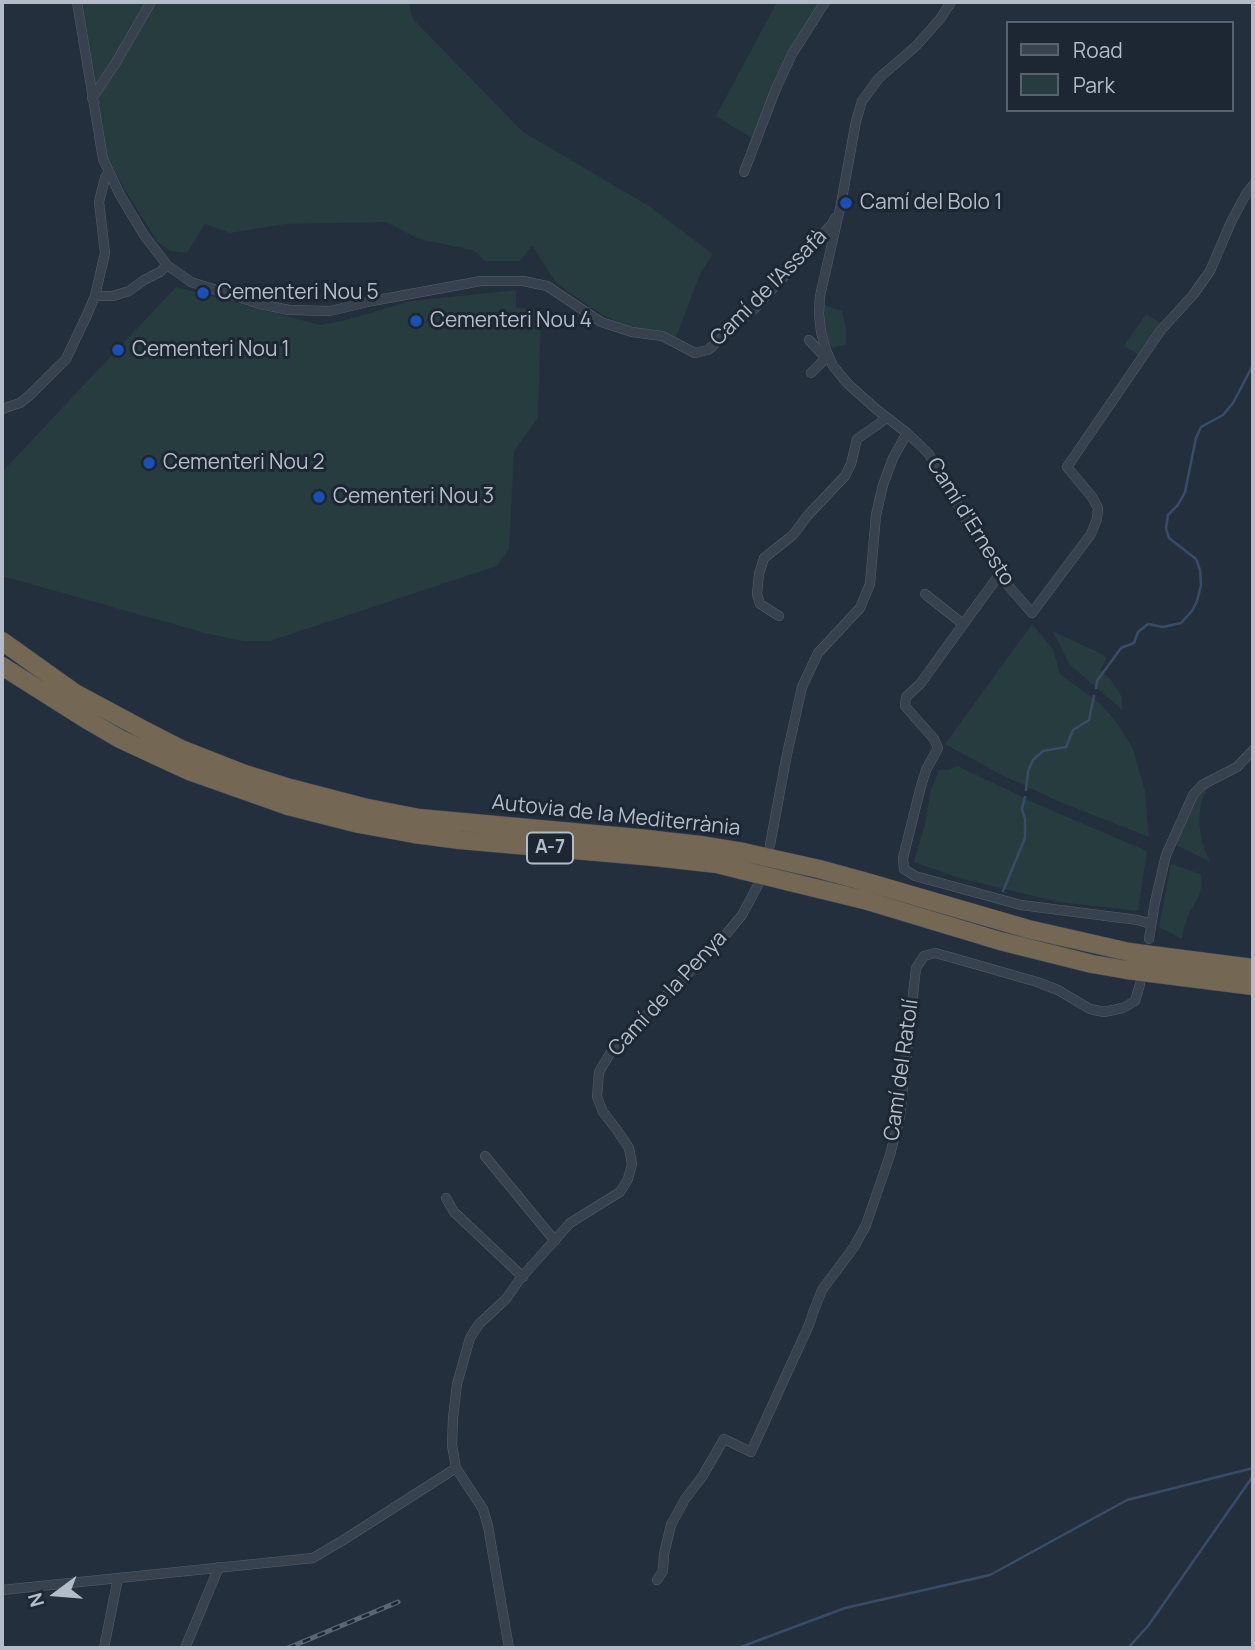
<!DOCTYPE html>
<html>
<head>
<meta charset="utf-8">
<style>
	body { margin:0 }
	#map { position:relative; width:1255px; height:1650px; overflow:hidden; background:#242f3e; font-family:Manrope,sans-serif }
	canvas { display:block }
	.frame { position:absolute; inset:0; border:4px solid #b4bcc9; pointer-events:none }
	.legend { position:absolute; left:1006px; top:21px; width:228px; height:91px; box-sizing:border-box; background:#1d2633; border:2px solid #59626f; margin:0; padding:9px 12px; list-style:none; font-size:21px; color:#b4bcc9 }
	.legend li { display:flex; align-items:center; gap:14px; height:35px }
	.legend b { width:35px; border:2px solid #59626f }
	.north { position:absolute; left:21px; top:1559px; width:70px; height:70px; -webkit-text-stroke:5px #1d2633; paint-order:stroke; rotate:254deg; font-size:19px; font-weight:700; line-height:28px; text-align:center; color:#b4bcc9 }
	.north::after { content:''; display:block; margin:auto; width:24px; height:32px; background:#b4bcc9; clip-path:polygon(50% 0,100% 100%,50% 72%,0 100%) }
</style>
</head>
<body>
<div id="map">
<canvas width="1255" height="1650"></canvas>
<div class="frame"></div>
<ul class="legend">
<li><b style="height:9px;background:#38414e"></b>Road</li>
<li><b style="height:19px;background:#263c3f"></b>Park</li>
</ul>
<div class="north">N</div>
</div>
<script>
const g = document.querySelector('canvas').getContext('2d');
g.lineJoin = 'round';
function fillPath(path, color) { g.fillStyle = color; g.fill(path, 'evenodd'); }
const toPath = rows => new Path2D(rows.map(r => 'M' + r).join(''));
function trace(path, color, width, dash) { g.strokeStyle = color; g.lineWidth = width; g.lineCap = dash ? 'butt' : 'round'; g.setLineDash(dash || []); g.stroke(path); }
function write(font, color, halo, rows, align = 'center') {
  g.font = font + ' Manrope,sans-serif'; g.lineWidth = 6; g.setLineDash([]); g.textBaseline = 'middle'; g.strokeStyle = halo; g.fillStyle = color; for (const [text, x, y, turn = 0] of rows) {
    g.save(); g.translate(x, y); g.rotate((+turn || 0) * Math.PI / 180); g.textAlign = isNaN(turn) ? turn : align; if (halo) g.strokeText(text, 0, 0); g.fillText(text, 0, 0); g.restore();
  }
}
const green = toPath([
	[81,2,409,2,412,18,523,132,649,206,713,254,701,272,676,337,622,324,600,313,568,292,555,281,532,245,520,261,485,261,473,250,419,239,386,222,285,224,230,233,205,224,187,253,170,251,157,241,125,190,108,158,104,145],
	[777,2,820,2,753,139,716,116],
	[176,287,320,325,342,321,411,301,516,290,516,308,541,309,538,418,514,451,509,549,497,566,270,641,243,641,209,634,2,576,2,472],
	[821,304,842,311,846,328,846,344,832,348,825,334],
	[1146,314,1160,323,1139,355,1124,346],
	[1032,624,1053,649,1060,674,1102,705,1120,727,1133,749,1145,791,1149,837,1060,802,1000,774,945,744],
	[1052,631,1104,655,1106,659,1100,670,1111,680,1122,697,1122,710,1069,664,1058,641],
	[958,766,1039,805,1147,851,1138,911,1059,902,959,878,914,862,925,824,931,789,939,770,949,770],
	[1204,787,1208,789,1201,802,1199,821,1202,843,1210,862,1176,845,1194,801],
	[1171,864,1201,874,1202,885,1198,898,1189,913,1184,928,1182,939,1159,927]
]);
const stream = toPath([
	[1096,688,1097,681,1121,648,1134,643,1138,632,1148,624,1163,627,1181,623,1192,611,1197,601,1201,585,1200,570,1196,559,1169,538,1166,528,1168,515,1178,505,1185,492,1196,438,1201,427,1223,415,1233,403,1253,365],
	[1026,790,1028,771,1033,760,1043,751,1066,747,1073,730,1089,720,1094,696],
	[1003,891,1025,838,1025,819,1022,809,1025,797],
	[738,1648,845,1608,990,1575,1127,1500,1253,1468],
	[1128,1648,1148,1626,1253,1476]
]);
const street = toPath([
	[77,2,103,159,120,195,144,235,167,265,191,282,260,304,289,310,330,311,372,301,481,281,523,281,547,286,601,322,632,332,662,336,695,353,708,350,755,308,832,224,835,218],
	[951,2,940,19,916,46,879,78,862,101,856,121,841,204,820,296,819,314,821,332,826,350,833,366,848,384,876,409,907,433,928,453,944,479,962,513,996,565,999,575,1032,613,1091,534,1097,519,1098,508,1092,497,1067,467,1161,330,1193,295,1210,271,1231,222,1246,194,1253,185],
	[92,98,115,64,151,2],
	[744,172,775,91,792,54,825,2],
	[95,296,113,296,129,291,144,280,160,272,167,265],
	[809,340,823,355,823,361,811,373],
	[2,409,20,403,29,396,66,359,87,315,95,296,105,253,99,202,105,178,109,172],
	[999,575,920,684,906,697,905,706,934,739,938,748,926,770,921,786,903,858,904,869,915,876,1021,905,1138,920,1151,924],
	[925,594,963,624],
	[779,616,760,604,757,594,759,574,764,558,793,535,808,515,845,476,851,464,857,439,880,423,886,417],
	[770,845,786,759,802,687,818,653,860,608,870,584,876,515,883,485,893,458,907,433],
	[1149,939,1155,902,1166,855,1193,795,1202,785,1237,767,1253,750],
	[485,1156,555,1241],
	[446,1198,454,1212,523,1277],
	[657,1580,663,1571,664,1554,671,1525,685,1499,702,1477,724,1439,751,1452,809,1325,814,1310,822,1290,854,1247,866,1225,890,1155,900,1116,916,968,924,956,935,953,950,957,1037,982,1058,990,1090,1009,1104,1012,1123,1008,1135,1001,1140,984],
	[2,1590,313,1558,345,1539,456,1468],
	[104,1648,118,1578],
	[185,1648,219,1567],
	[509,1648,488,1526,483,1509,456,1468,452,1445,453,1418,457,1384,470,1338,479,1324,506,1299,520,1279,570,1223,620,1192,628,1179,632,1164,629,1148,617,1130,603,1112,597,1097,599,1072,614,1047,718,944,742,915,758,885]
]);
const highway = toPath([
	[2,641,75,693,142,729,181,749,242,773,290,788,363,807,419,818,638,838,700,845,743,852],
	[2,666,84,718,120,739,189,771,288,806,359,824,414,834,460,840,654,857,717,864,741,870],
	[870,883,1028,929,1129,952],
	[864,900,1000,941,1092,964,1127,970],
	[1159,956,1253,968],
	[1158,974,1253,986]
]);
const rail = toPath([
	[288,1648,398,1602]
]);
const highwayBridge = toPath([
	[743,852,819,869,870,883],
	[741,870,864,900],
	[1129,952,1159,956],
	[1127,970,1158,974]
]);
const markers = [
	[846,203,7,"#1a4fb4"],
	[203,293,7,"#1a4fb4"],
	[416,321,7,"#1a4fb4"],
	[118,350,7,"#1a4fb4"],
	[149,463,7,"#1a4fb4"],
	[319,497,7,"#1a4fb4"]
];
const shields = [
	[550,848,46]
];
const shieldNames = [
	["A-7",550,848]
];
const poiNames = [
	["Camí del Bolo 1",860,203],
	["Cementeri Nou 5",217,293],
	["Cementeri Nou 4",430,321],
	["Cementeri Nou 1",132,350],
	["Cementeri Nou 2",163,463],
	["Cementeri Nou 3",333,497]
];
const streetNames = [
	["Camí de l'Assafà",769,288,-45],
	["Camí d'Ernesto",970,522,58],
	["Autovia de la Mediterrània",616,816,6],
	["Camí de la Penya",668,994,-47],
	["Camí del Ratolí",902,1070,-82]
];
fillPath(green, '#263c3f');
trace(stream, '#394c67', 2.5);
trace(street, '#565f6c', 10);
trace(highway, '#434c59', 19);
trace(street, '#38414e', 9);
trace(highway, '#746855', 18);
trace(rail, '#5a6575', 5);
trace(rail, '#1d2633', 2.5, [8]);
trace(highwayBridge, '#434c59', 19, []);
trace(highwayBridge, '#746855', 18);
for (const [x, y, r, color] of markers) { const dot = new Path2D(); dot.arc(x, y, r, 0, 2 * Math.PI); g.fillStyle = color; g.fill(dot); trace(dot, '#1d2633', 2.5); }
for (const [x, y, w] of shields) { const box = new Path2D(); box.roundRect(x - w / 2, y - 15.5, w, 31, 5); g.fillStyle = '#1d2633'; g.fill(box); trace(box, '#b4bcc9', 2); }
write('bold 19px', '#b4bcc9', null, shieldNames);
write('21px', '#b4bcc9', '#1d2633', poiNames, 'left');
write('21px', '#b4bcc9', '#1d2633', streetNames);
</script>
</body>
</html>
